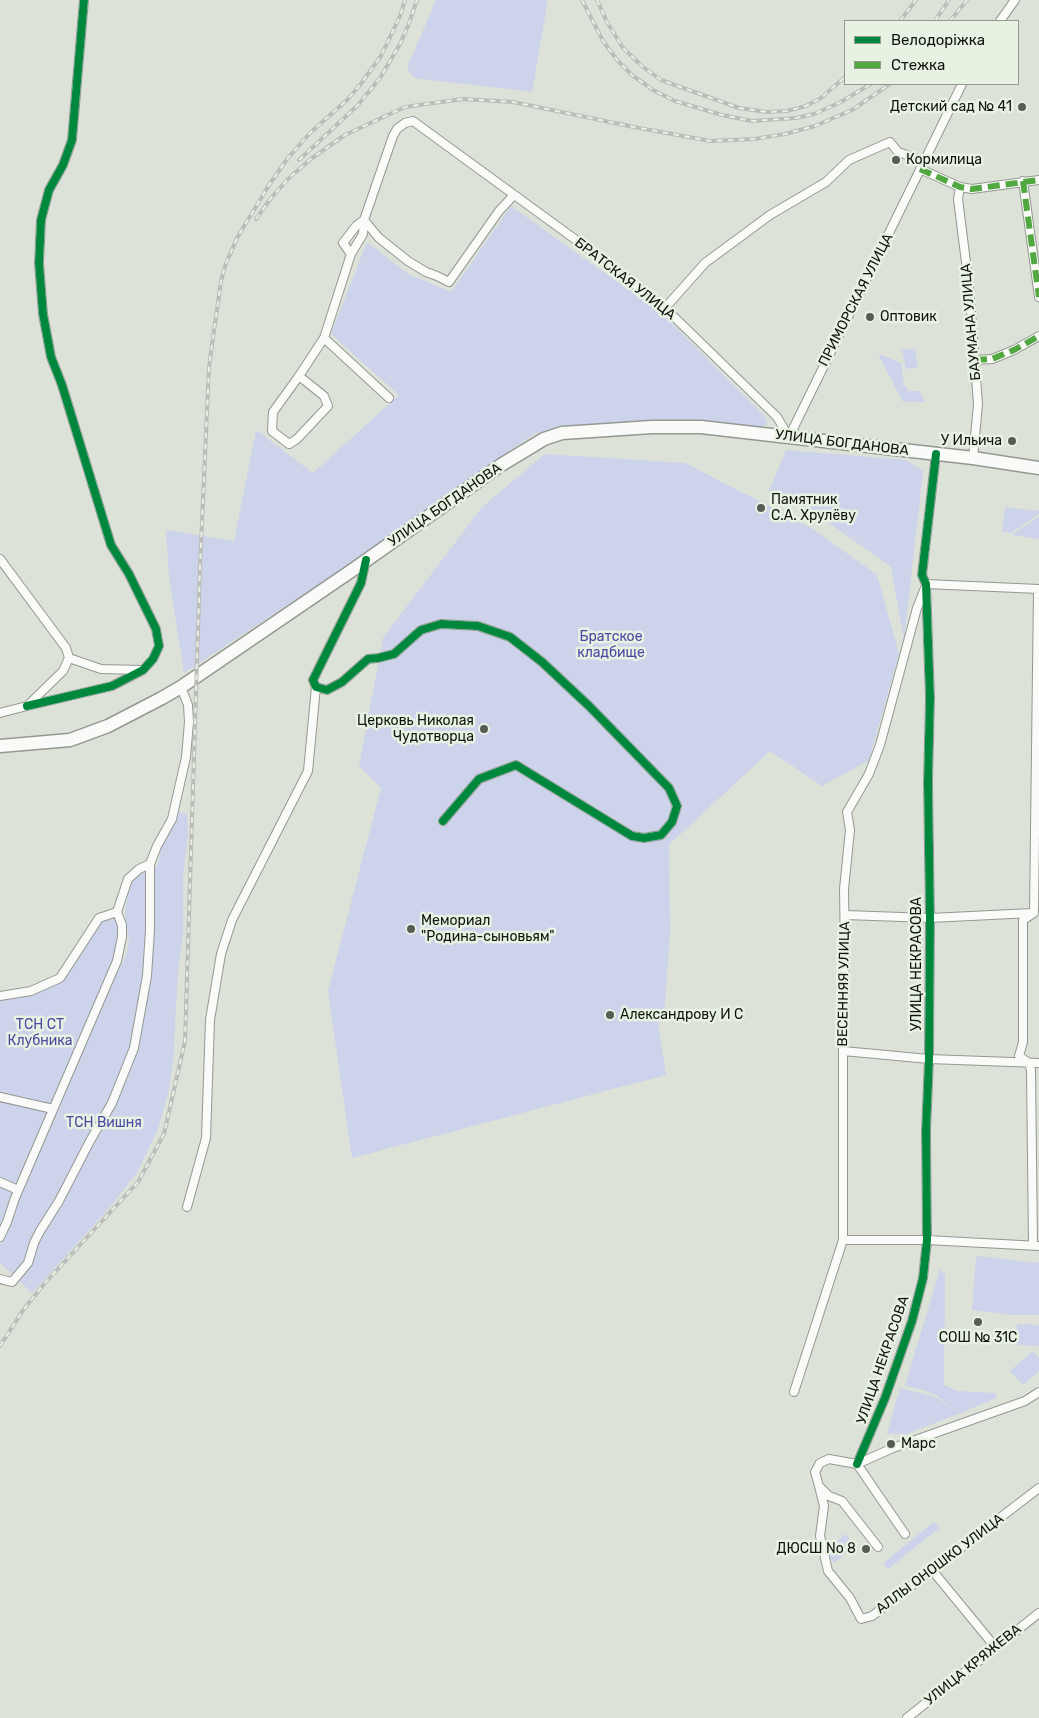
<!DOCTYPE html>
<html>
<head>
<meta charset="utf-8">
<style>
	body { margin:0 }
	#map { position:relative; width:1039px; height:1718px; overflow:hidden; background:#dce2d8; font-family:Rubik,sans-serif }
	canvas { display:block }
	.legend { position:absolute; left:844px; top:20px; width:175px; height:65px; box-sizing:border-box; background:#e8f2e2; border:1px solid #92998d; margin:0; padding:6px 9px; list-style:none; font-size:15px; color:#10140e }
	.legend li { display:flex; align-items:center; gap:10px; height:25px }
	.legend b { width:25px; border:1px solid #92998d }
</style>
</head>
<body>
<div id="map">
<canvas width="1039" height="1718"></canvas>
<ul class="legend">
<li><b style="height:6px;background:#00873e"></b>Велодоріжка</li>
<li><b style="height:6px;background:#51a841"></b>Стежка</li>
</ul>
</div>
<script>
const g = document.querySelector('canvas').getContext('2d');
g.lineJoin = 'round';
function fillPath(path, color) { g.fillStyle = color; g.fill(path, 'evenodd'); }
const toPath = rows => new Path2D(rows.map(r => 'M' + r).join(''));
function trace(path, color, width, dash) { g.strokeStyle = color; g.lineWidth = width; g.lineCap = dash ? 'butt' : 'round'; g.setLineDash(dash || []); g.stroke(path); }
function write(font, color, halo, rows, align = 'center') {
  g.font = font + ' Rubik,sans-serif'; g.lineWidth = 5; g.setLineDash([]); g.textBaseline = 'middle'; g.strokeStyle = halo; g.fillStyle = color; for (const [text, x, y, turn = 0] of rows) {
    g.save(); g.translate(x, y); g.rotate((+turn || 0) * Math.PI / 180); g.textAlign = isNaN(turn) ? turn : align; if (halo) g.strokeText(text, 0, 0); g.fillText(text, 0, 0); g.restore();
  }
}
const green = toPath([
	[436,0,548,0,532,92,414,78,407,68],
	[511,206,666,317,765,417,767,425,760,427,690,421,638,421,535,433,360,557,184,673,169,577,166,530,234,541,256,430,313,473,399,395,331,334,367,242,408,274,451,292],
	[915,348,918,367,906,369,902,350],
	[878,354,901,363,904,385,908,391,919,391,926,402,903,402],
	[786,450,906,460,923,471,904,640,891,567,825,520,769,491],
	[545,454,685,463,813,529,877,575,899,654,869,760,822,786,770,751,673,841,669,844,670,933,664,1019,658,1022,666,1075,352,1158,328,991,381,788,359,766,383,638,482,507],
	[1005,507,1039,511,1039,514,1011,533,1002,532],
	[1039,517,1039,539,1013,535,1013,534],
	[176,811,187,814,188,834,183,875,183,936,179,960,175,1022,174,1051,170,1086,158,1129,138,1171,111,1206,32,1293,0,1263,0,1244,4,1238,18,1196,94,1018,125,958,129,943,125,914,128,895,134,878,145,869,157,866,160,856,160,845],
	[114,915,119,925,112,969,0,1232,0,998,61,980,100,921],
	[976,1256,1039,1263,1039,1315,1010,1315,972,1310],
	[940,1269,945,1275,944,1385,957,1391,996,1393,996,1398,958,1414,938,1396,926,1391,905,1386],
	[1017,1324,1039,1325,1039,1346,1016,1345],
	[1033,1351,1039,1358,1039,1371,1023,1385,1010,1371],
	[900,1388,938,1398,958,1414,906,1434,887,1434],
	[934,1522,939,1528,888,1569,883,1563],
	[846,1534,855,1546,834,1563,825,1551]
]);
const street = toPath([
	[1000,21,1015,0],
	[920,169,960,187,972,189,1039,180],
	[1023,181,1039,297],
	[960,187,958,199,969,286,978,404,973,458],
	[514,195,499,211,449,282,437,276,426,272,408,261,379,238,364,220,393,136,397,129,405,123,413,121,598,256,665,308,777,417,789,437],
	[351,254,343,243,356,226,364,220],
	[665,308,705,263,770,215,826,182,849,160,890,142,898,152,916,158,923,163],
	[324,338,389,398],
	[975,360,992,359,1014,350,1039,336],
	[299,376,273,412,272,431,289,444,297,439,328,406,324,396,299,376,324,338,351,254,363,234,364,220],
	[789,437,962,84],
	[0,559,66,648,69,658,63,671,27,706,0,713],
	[366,560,361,583,313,680,316,687,327,690,342,682,368,659,378,658,394,654,421,630,441,624,478,626,510,637,542,662,589,706,669,788,677,806,672,822,661,835,644,838,632,836,516,765,479,779,443,821],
	[926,584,1039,589],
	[69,658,101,669,141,670],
	[27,706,112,686,143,670,153,659,159,646,156,629,129,574,111,545,62,385,51,357,43,314,39,263,41,220,49,190,63,165,72,140,84,0],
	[845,915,930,918,1032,913],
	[0,996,31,991,60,978,99,918,117,912],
	[843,1051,929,1059,1039,1063],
	[0,1097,53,1109],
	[0,1182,18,1190],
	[187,1207,206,1138,210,1020,221,954,232,920,308,771,316,687],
	[0,1237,7,1222,15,1198,117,961,122,937,122,925,117,912,128,879,139,869,150,864,157,846,172,819,186,757,189,722,188,705,181,687],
	[843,1240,927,1240,1039,1246],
	[1033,1245,1031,1070,1029,1063,1019,1056,1023,1042,1023,920,1034,913,1038,589],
	[0,1279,12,1282,28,1263,34,1243,40,1231,59,1201,90,1141,112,1103,134,1048,147,976,150,930,150,864],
	[794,1392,843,1240,843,1051,845,958,844,889,850,830,847,812,869,774,880,745,917,608,925,588],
	[857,1464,885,1398,912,1321,923,1278,927,1240,926,1131,929,1059,930,919,928,782,930,698,926,584,922,575,936,454],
	[857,1464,905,1534],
	[819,1486,824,1506,820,1536,828,1571,850,1598,861,1619,872,1616,1039,1488],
	[878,1547,842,1501,829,1496,819,1486,815,1472,820,1463,829,1459,857,1464,893,1448,1025,1401,1039,1392],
	[932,1570,996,1648],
	[907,1718,1039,1613]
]);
const primary = toPath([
	[0,746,70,740,108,726,162,698,181,687,354,569,501,465,544,439,562,433,652,427,701,427,973,458,1039,468]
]);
const rail = toPath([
	[582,0,603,41,617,60,632,75,653,90,675,101,722,115,752,121,796,118,814,114,839,103,871,84],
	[597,0,607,22,623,48,643,67,661,80,739,108,767,112,787,111,806,106,821,98,845,77],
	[900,21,916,0],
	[935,21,949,0],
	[950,21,967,0],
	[299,160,358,105,380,78,400,44,408,26,417,0],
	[256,219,271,198,289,178,312,158,345,135,405,107,463,99,513,102,634,127,710,141,754,139,785,134,815,126,852,110,890,84],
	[0,1346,24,1309,44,1284,138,1182,164,1134,185,1041,200,566,209,367,221,281,225,266,237,238,269,185,288,158,310,133,347,100,360,85,381,56,400,16,405,0]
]);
const quiet = toPath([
	[920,169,960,187,972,189,1039,180],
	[1023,181,1039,297],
	[975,360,992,359,1014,350,1039,336]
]);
const cycleway = toPath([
	[366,560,361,583,313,680,316,687,327,690,342,682,368,659,378,658,394,654,421,630,441,624,478,626,510,637,542,662,589,706,669,788,677,806,672,822,661,835,644,838,632,836,516,765,479,779,443,821],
	[27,706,112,686,143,670,153,659,159,646,156,629,129,574,111,545,62,385,51,357,43,314,39,263,41,220,49,190,63,165,72,140,84,0],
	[857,1464,885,1398,912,1321,923,1278,927,1240,926,1131,929,1059,930,919,928,782,930,698,926,584,922,575,936,454]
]);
const markers = [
	[1022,107,5,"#575c55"],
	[896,160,5,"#575c55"],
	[870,317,5,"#575c55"],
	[1012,441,5,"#575c55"],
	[761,508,5,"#575c55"],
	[484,729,5,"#575c55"],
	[411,929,5,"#575c55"],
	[610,1015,5,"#575c55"],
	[978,1322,5,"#575c55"],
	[891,1444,5,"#575c55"],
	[866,1549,5,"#575c55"]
];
const poiNames = [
	["Детский сад № 41",1012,107,"right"],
	["Кормилица",906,160],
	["Оптовик",880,317],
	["У Ильича",1002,441,"right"],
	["Памятник",771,500],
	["С.А. Хрулёву",771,516],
	["Церковь Николая",474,721,"right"],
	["Чудотворца",474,737,"right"],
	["Мемориал",421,921],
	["\"Родина-сыновьям\"",421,937],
	["Александрову И С",620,1015],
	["СОШ № 31С",978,1338,"center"],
	["Марс",901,1444],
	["ДЮСШ No 8",856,1549,"right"]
];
const streetNames = [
	["БРАТСКАЯ УЛИЦА",625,279,38],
	["ПРИМОРСКАЯ УЛИЦА",856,300,-63],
	["БАУМАНА УЛИЦА",971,322,-95],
	["УЛИЦА БОГДАНОВА",842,443,7],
	["УЛИЦА БОГДАНОВА",445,505,-35],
	["УЛИЦА НЕКРАСОВА",917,964,-90],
	["ВЕСЕННЯЯ УЛИЦА",844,984,-89],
	["УЛИЦА НЕКРАСОВА",883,1360,-71],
	["АЛЛЫ ОНОШКО УЛИЦА",940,1564,-37],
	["УЛИЦА КРЯЖЕВА",973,1665,-39]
];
const parkNames = [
	["Братское",611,637],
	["кладбище",611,653],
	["ТСН СТ",40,1025],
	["Клубника",40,1041],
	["ТСН Вишня",104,1123]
];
fillPath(green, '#ccd3eb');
trace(street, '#939891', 10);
trace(primary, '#939891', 15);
trace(street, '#fafbf9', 8);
trace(primary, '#fafbf9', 12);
trace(rail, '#bcbdbb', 4);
trace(rail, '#e8f2e2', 2, [5.5]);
trace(quiet, '#51a841', 6, [12, 6]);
trace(cycleway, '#00873e', 8);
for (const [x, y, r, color] of markers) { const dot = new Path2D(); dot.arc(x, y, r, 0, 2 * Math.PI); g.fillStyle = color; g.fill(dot); trace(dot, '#e8f2e2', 2); }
write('14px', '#10140e', '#e8f2e2', poiNames, 'left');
write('14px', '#10140e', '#e8f2e2', streetNames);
write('14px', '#4749a3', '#e8f2e2', parkNames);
</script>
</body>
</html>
